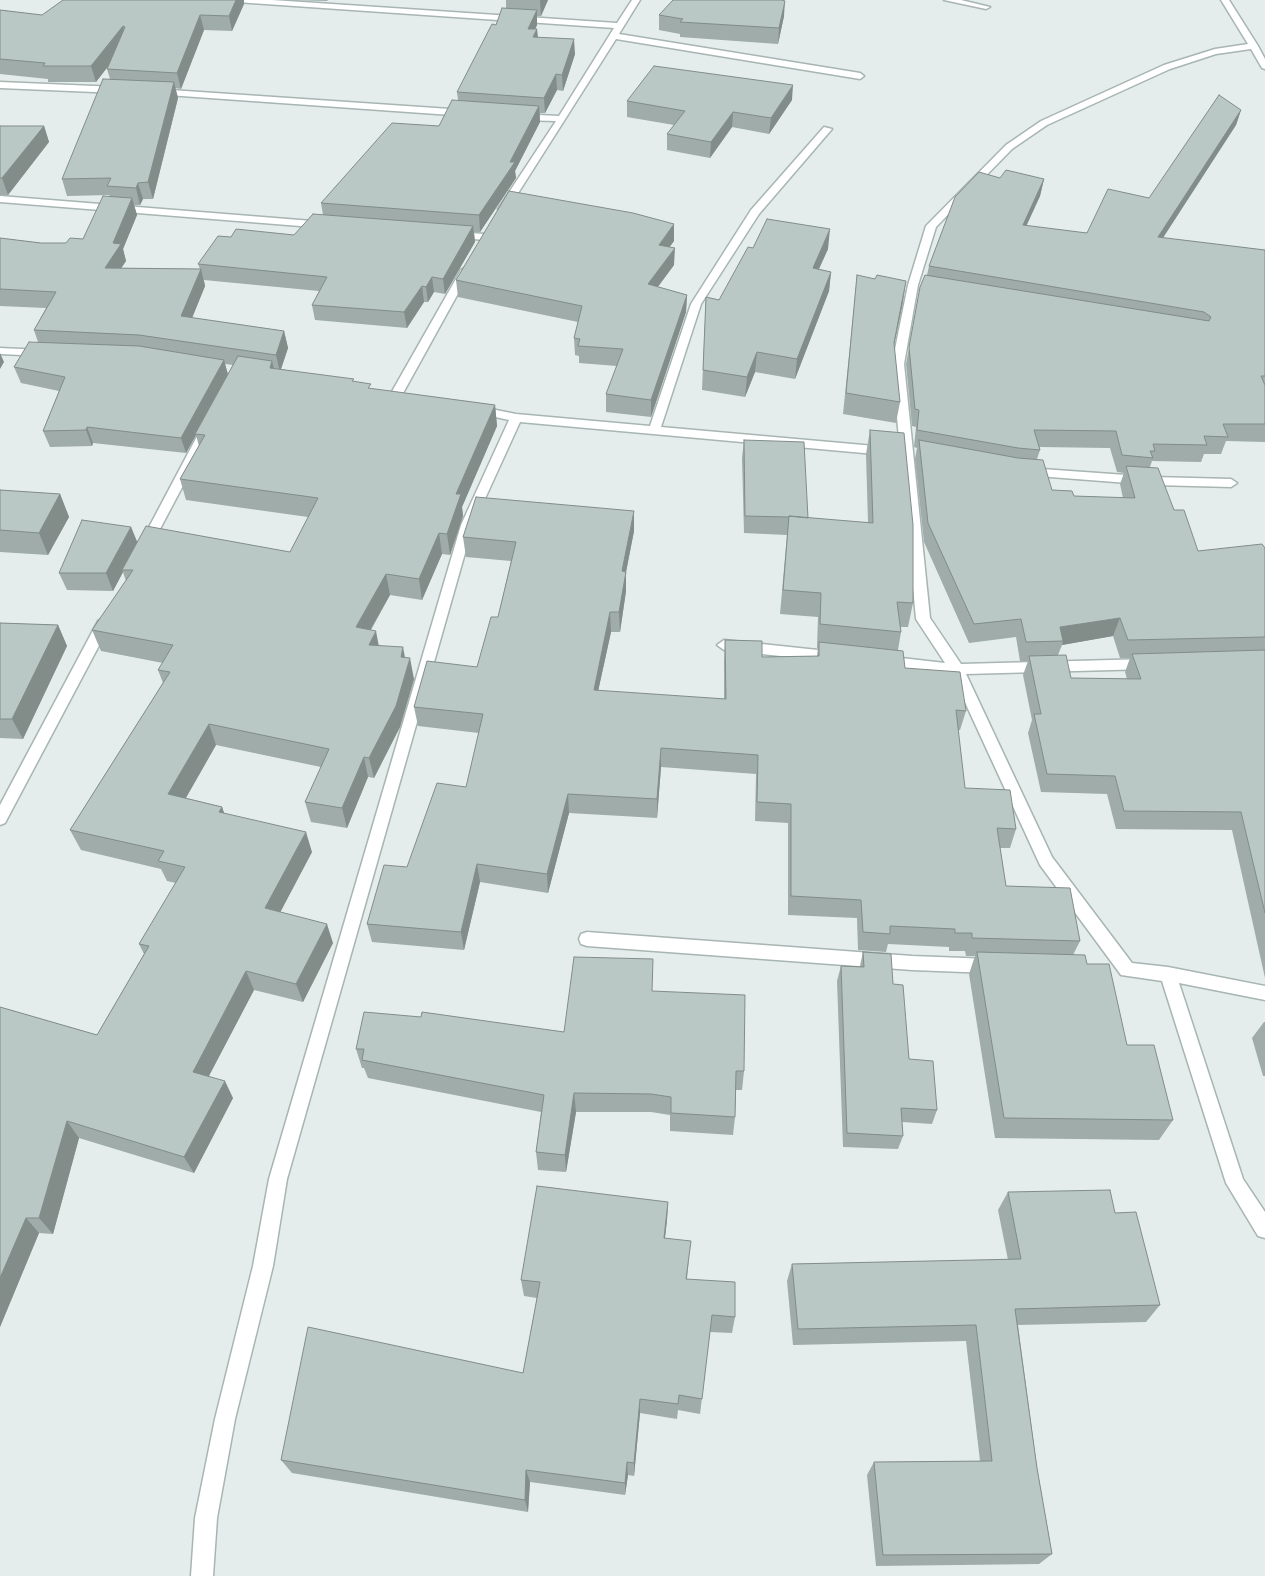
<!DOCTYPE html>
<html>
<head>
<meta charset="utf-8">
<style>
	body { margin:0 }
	canvas { display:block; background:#e4edeb }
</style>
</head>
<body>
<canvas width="1265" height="1576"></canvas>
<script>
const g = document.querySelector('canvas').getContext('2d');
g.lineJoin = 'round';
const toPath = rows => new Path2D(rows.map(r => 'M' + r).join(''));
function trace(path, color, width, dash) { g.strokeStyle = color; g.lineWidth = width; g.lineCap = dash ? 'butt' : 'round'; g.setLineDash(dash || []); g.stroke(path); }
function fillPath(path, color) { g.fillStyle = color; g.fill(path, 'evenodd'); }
const minor = toPath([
	[232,0,272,0,617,23,632,0,640,0,619,34,860,73,864,76,860,79,616,39,508,209,503,212,498,209,556,121,520,120,515,117,520,114,559,116,614,28,236,2,232,0],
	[944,0,961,0,990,7,986,9,944,0],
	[1221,0,1229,0,1258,46,1265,59,1265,69,1262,68,1251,49,1216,54,1170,69,1047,125,1012,149,936,227,918,285,904,364,930,618,961,664,1149,659,1156,664,1149,669,966,674,1052,857,1132,963,1168,967,1265,986,1265,1000,1179,983,1243,1179,1265,1212,1265,1238,1258,1236,1226,1183,1162,981,1121,975,1040,865,952,674,884,666,877,661,884,656,945,663,916,619,892,364,908,285,926,226,1006,145,1041,121,1164,65,1215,49,1248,44,1221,0],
	[0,82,118,87,122,90,118,93,0,88,0,82],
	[156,89,465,110,470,113,465,116,153,94,153,90,156,89],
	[824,127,832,129,759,214,701,304,661,427,886,447,892,451,886,455,520,422,473,525,287,1179,273,1266,235,1419,217,1518,213,1576,191,1576,195,1518,215,1419,253,1266,269,1179,461,525,509,420,472,412,470,410,476,406,516,414,650,426,691,304,751,210,824,127],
	[0,196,325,222,330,225,325,228,0,202,0,196],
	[455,232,484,234,489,237,484,240,451,237,450,235,455,232],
	[466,267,471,270,402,395,396,398,392,397,390,395,461,270,466,267],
	[0,348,43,350,49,353,43,356,0,354,0,348],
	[208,423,214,427,151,546,150,549,140,549,139,546,202,427,208,423],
	[1028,468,1154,477,1231,479,1237,483,1231,487,1154,485,1024,475,1022,472,1028,468],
	[105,616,112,621,5,823,0,825,0,805,98,621,105,616],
	[724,640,837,652,844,657,837,662,724,650,717,645,724,640],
	[587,932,912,956,990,959,996,961,998,966,996,971,990,973,912,970,587,946,581,944,579,939,581,934,587,932]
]);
const wall = toPath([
	[289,0,328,0,327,1],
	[506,0,548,0,541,16,537,16,537,25,535,29,537,29,538,37,575,54,563,91,557,90,545,113,540,113,540,122,515,171,516,178,480,232,474,232,475,242,445,294,434,292,428,302,424,302,407,328,315,320,312,305,319,291,204,280,205,286,192,318,284,331,288,348,281,369,355,382,372,389,495,405,497,426,462,507,463,516,450,555,442,554,422,600,390,595,371,630,379,646,405,658,414,679,400,727,374,778,368,777,347,828,311,822,305,802,321,767,216,745,186,798,222,807,224,813,312,852,280,912,333,943,303,1002,254,990,209,1076,233,1098,194,1173,79,1138,53,1234,39,1233,0,1327,0,1007,97,1035,144,954,139,944,176,883,167,881,161,869,81,850,70,830,163,683,158,670,163,663,101,651,92,630,126,581,123,572,113,591,67,590,59,573,131,527,137,542,290,552,308,517,186,500,180,479,199,446,196,435,186,453,93,443,92,446,50,447,43,431,59,391,21,383,14,367,38,342,34,330,46,308,0,306,0,238,41,243,66,243,83,239,110,196,109,195,67,196,62,179,110,79,107,69,109,65,96,82,48,82,48,79,0,74,0,10,42,15,244,4,232,31,204,30,181,89,175,88,178,98,153,199,143,199,140,205,134,205,137,215,123,249,126,261,121,268,200,269,198,264,231,237,294,235,323,215,321,203,439,126,458,100,457,92,506,8],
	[225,364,233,365,228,374],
	[659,15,784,16,778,44,680,37,680,34,659,30],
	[792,100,769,134,732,127,710,158,667,150,667,134,674,125,627,117,627,101],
	[1241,110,1236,125,1163,238,1265,250,1265,442,1226,441,1221,454,1204,454,1201,462,1152,461,1150,467,1198,551,1265,548,1265,978,1232,830,1116,829,1107,794,1041,792,1028,733,1032,720,1023,675,1028,661,1020,661,1016,637,969,643,924,542,915,459,917,448,914,447,916,427,912,426,906,364,920,287,927,275,929,266,1000,178,1044,179,1040,196,1026,226,1087,233,1149,198],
	[1039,447,1110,448,1117,472,1124,473,1120,484,1123,498,1074,496,1052,490,1037,459,1040,450],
	[1113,636,1120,658,1130,658,1125,672,1127,679,1071,678,1058,655,1062,645],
	[0,126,44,126,49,142,8,195,0,195],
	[674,241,669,247,674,265,658,287,687,295,686,312,651,417,606,412,606,394,617,366,579,363,579,356,575,355,574,338,578,322,458,297,456,280],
	[753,248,828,249,819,269,831,272,829,291,795,379,755,372,745,397,702,390,706,297,719,300],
	[857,275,903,302,894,345,900,402,896,423,843,414,855,296],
	[870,430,913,603,908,627,900,627,901,632,898,650,905,668,966,711,960,730,958,730,965,788,1016,829,1010,848,1000,848,1006,886,1080,941,1073,955,1087,964,1127,1045,1173,1120,1159,1140,995,1138,969,974,975,956,966,956,965,951,949,951,949,947,888,944,886,952,858,950,857,918,788,915,788,823,755,821,756,774,661,767,657,818,569,813,548,893,480,882,464,950,372,942,367,924,407,867,466,787,479,733,418,726,414,707,477,667,498,617,511,561,466,557,463,537,634,531,626,572,626,591,620,632,611,632,598,691,724,699,724,660,725,640,762,657,817,656,818,648,817,648,818,617,780,614,787,535,744,533,742,458,744,440,808,518,868,523,866,454],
	[0,490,60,494,69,517,48,555,0,552],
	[0,623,58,625,67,646,23,739,0,738],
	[863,952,893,984,909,1059,937,1110,932,1124,902,1122,903,1136,898,1149,843,1147,837,981,841,966,860,966],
	[652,991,744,1071,742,1090,736,1090,735,1117,733,1135,670,1131,670,1115,651,1112,576,1112,566,1172,538,1170,536,1152,541,1112,368,1078,364,1068,362,1068,356,1049,564,1032],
	[1264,1022,1265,1022,1265,1076,1263,1076,1252,1038],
	[1008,1192,1115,1213,1160,1305,1146,1322,1018,1325,1037,1468,1052,1554,1039,1564,876,1566,867,1475,874,1462,980,1461,966,1341,793,1345,787,1281,792,1264,1008,1260,998,1210],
	[668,1202,667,1220,665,1238,689,1258,687,1279,735,1317,732,1333,710,1332,700,1414,678,1410,677,1419,640,1413,634,1476,628,1475,625,1495,530,1482,528,1512,292,1473,281,1460,523,1373,537,1298,524,1296,521,1280]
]);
const shadedWall = toPath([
	[236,0,244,0,244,4,232,31,229,16],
	[540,0,548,0,541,16,540,1],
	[785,1,784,16,778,44,779,28],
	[537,10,537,25,529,44,528,29],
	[200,15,204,30,181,89,177,73],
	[123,26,127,42,96,82,91,66],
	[537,29,538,44,533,37],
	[574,39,575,54,563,91,562,75],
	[556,74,557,90,545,113,544,98],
	[174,82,178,98,153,199,148,182],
	[793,85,792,100,769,134,771,118],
	[539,106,540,122,515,171,516,178,480,232,479,215,510,162],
	[1241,110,1236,125,1153,253,1158,237],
	[733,112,732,127,710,158,711,142],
	[44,126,49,142,8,195,2,178],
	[1044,179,1040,196,1019,242,1023,225],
	[138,183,143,199,140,205,136,188],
	[132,198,137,215,123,249,126,261,110,285,105,268,113,243],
	[674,224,674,241,659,262,659,245],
	[473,226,475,242,445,294,443,279],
	[830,229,828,249,810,288,813,268],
	[675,248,674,265,647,301,648,284],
	[201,269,205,286,186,333,181,316],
	[831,272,829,291,795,379,797,359],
	[432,277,434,292,428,302,426,287],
	[906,281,903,302,890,364,894,343],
	[422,286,424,302,407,328,404,312],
	[687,295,686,312,651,417,651,400],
	[284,331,288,348,280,372,276,355],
	[757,352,755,372,745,397,747,377],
	[0,353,4,362,0,369],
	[224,360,228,375,195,434,196,435,186,453,181,438],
	[272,361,277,382,270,368],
	[495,405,497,426,462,507,463,516,450,555,447,534,456,494],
	[87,427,93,443,92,446,86,430],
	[60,494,69,517,48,555,39,533],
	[634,511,634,531,626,572,626,591,620,632,619,612,622,571],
	[131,527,138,544,122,570,123,572,113,591,106,573],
	[439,533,442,554,422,600,419,579],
	[386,574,390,595,360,648,356,627],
	[610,612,611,632,594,710,594,690],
	[1120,618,1113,636,1062,645,1063,641,1060,627],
	[58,625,67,646,23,739,12,719],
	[376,631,380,652,369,645],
	[403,647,407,668,410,658,414,679,400,727,374,778,369,758],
	[209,724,216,745,176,815,168,794],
	[661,748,661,767,657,818,657,799],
	[364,757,368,777,347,828,342,808],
	[568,794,569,813,548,893,547,874],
	[222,807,229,827,219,812],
	[306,832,312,852,272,928,265,908],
	[477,864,480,882,464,950,461,932],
	[327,924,333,943,303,1002,296,984],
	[246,971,254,990,202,1089,193,1072],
	[225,1081,233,1098,194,1173,184,1157],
	[574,1093,576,1112,566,1172,565,1155],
	[67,1121,79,1138,53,1234,39,1218],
	[668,1202,667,1220,663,1255,664,1238],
	[26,1218,39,1233,0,1327,0,1278],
	[640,1399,640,1413,634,1476,634,1463],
	[627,1462,628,1475,625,1495,625,1483],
	[526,1470,530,1482,528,1512,525,1500]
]);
const building = toPath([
	[63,0,236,0,229,16,200,15,177,73,107,69,125,27,123,26,91,66,43,66,45,63,0,59,0,10,42,15,63,0],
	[673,0,782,0,785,1,779,28,680,22,683,19,659,15,673,0],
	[502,8,537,10,528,29,537,29,533,37,574,39,562,75,556,74,544,98,457,92,492,24,496,25,502,8],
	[654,66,793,85,771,118,733,112,711,142,667,134,685,111,627,101,654,66],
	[103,79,174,82,148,182,138,183,136,188,107,186,111,178,62,179,103,79],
	[1219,95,1241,110,1158,237,1265,250,1265,376,1261,376,1265,385,1265,424,1223,424,1228,437,1204,436,1207,445,1153,444,1155,451,1150,451,1153,458,1122,455,1116,431,1034,430,1040,450,1018,448,917,430,919,410,915,409,909,347,920,287,925,275,1209,321,1211,317,1204,312,929,266,955,197,979,172,1000,178,1006,170,1044,179,1023,225,1087,233,1108,189,1149,198,1219,95],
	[452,100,539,106,510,162,515,162,479,215,321,203,392,123,439,126,452,100],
	[0,126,44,126,2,178,0,178,0,126],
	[509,191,633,213,674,224,659,245,675,248,648,284,687,295,651,400,606,394,623,349,578,346,580,339,574,338,582,306,456,280,509,191],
	[103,196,132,198,113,243,121,244,105,268,201,269,181,316,284,331,276,355,139,335,34,330,56,292,0,289,0,238,41,243,66,243,70,238,83,239,103,196],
	[313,214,473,226,443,279,432,277,426,287,422,286,404,312,312,305,327,277,198,264,218,236,231,237,236,229,294,235,313,214],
	[767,219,830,229,813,268,831,272,797,359,757,352,747,377,703,370,706,297,719,300,748,247,753,248,767,219],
	[857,275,875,279,877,275,906,281,894,343,900,402,846,393,857,275],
	[29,342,139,346,224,360,181,438,87,427,86,430,43,431,65,377,14,367,29,342],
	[238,356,272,361,270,368,354,379,352,381,371,384,368,388,495,405,456,494,461,494,447,534,439,533,419,579,386,574,356,627,376,631,369,645,403,647,401,657,410,658,396,706,369,758,364,757,342,808,305,802,329,749,209,724,168,794,222,807,219,812,306,832,265,908,327,924,296,984,246,971,193,1072,225,1081,184,1157,67,1121,39,1218,26,1218,0,1278,0,1007,97,1035,149,946,139,944,185,867,158,861,164,851,70,830,170,672,158,670,173,645,92,630,133,570,122,570,146,526,290,552,318,498,180,479,205,435,195,434,238,356],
	[870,430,904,433,913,525,913,603,897,602,901,632,820,624,821,593,783,590,789,516,873,523,870,430],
	[744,440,804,442,808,518,789,516,789,517,745,516,744,440],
	[919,440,1018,458,1043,460,1052,490,1072,491,1074,496,1135,498,1126,466,1158,468,1174,510,1184,510,1198,551,1262,544,1265,548,1265,637,1128,640,1120,618,1060,627,1063,641,1026,642,1021,619,974,624,928,523,919,440],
	[0,490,60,494,39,533,0,530,0,490],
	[476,497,634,511,622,571,626,572,619,612,610,612,594,690,726,699,725,640,762,641,762,657,819,656,819,642,903,651,905,668,960,672,966,711,956,710,965,788,1010,790,1016,829,997,828,1006,886,1070,888,1080,941,972,938,972,933,955,933,955,929,890,926,890,934,863,932,861,900,791,896,791,804,757,802,758,755,661,748,657,799,568,794,547,874,477,864,461,932,367,924,384,865,407,867,437,783,466,787,483,714,414,707,427,661,477,667,491,617,498,617,516,542,463,537,476,497],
	[82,520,131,527,106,573,59,573,82,520],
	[0,623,58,625,12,719,0,719,0,623],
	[1265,650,1265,913,1241,812,1124,811,1115,776,1047,774,1034,714,1041,714,1029,656,1066,655,1071,678,1141,679,1132,654,1265,650],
	[863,952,891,954,893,984,903,985,909,1059,933,1061,937,1110,901,1108,903,1136,847,1133,841,966,864,967,863,952],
	[977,952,1085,955,1087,964,1109,964,1127,1045,1154,1045,1173,1120,1004,1118,977,952],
	[574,957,653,959,652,991,745,995,744,1071,736,1071,735,1117,671,1113,671,1097,651,1094,574,1093,565,1155,536,1152,544,1095,362,1060,364,1049,356,1049,364,1012,421,1017,422,1012,564,1032,574,957],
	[537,1186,668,1202,664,1238,691,1241,686,1279,735,1282,735,1317,712,1315,702,1399,679,1395,678,1404,640,1399,634,1463,627,1462,625,1483,526,1470,525,1500,281,1460,308,1327,523,1373,540,1282,521,1280,537,1186],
	[1110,1190,1115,1213,1136,1212,1160,1305,1015,1309,1037,1468,1052,1554,883,1555,874,1462,992,1461,976,1325,798,1329,792,1264,1021,1259,1008,1192,1110,1190]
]);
trace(minor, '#a7b5b3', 3);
fillPath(minor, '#fff');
fillPath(wall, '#9faca9');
fillPath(shadedWall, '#828c89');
fillPath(building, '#b9c8c4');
trace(building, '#828c89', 1);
</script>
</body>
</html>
